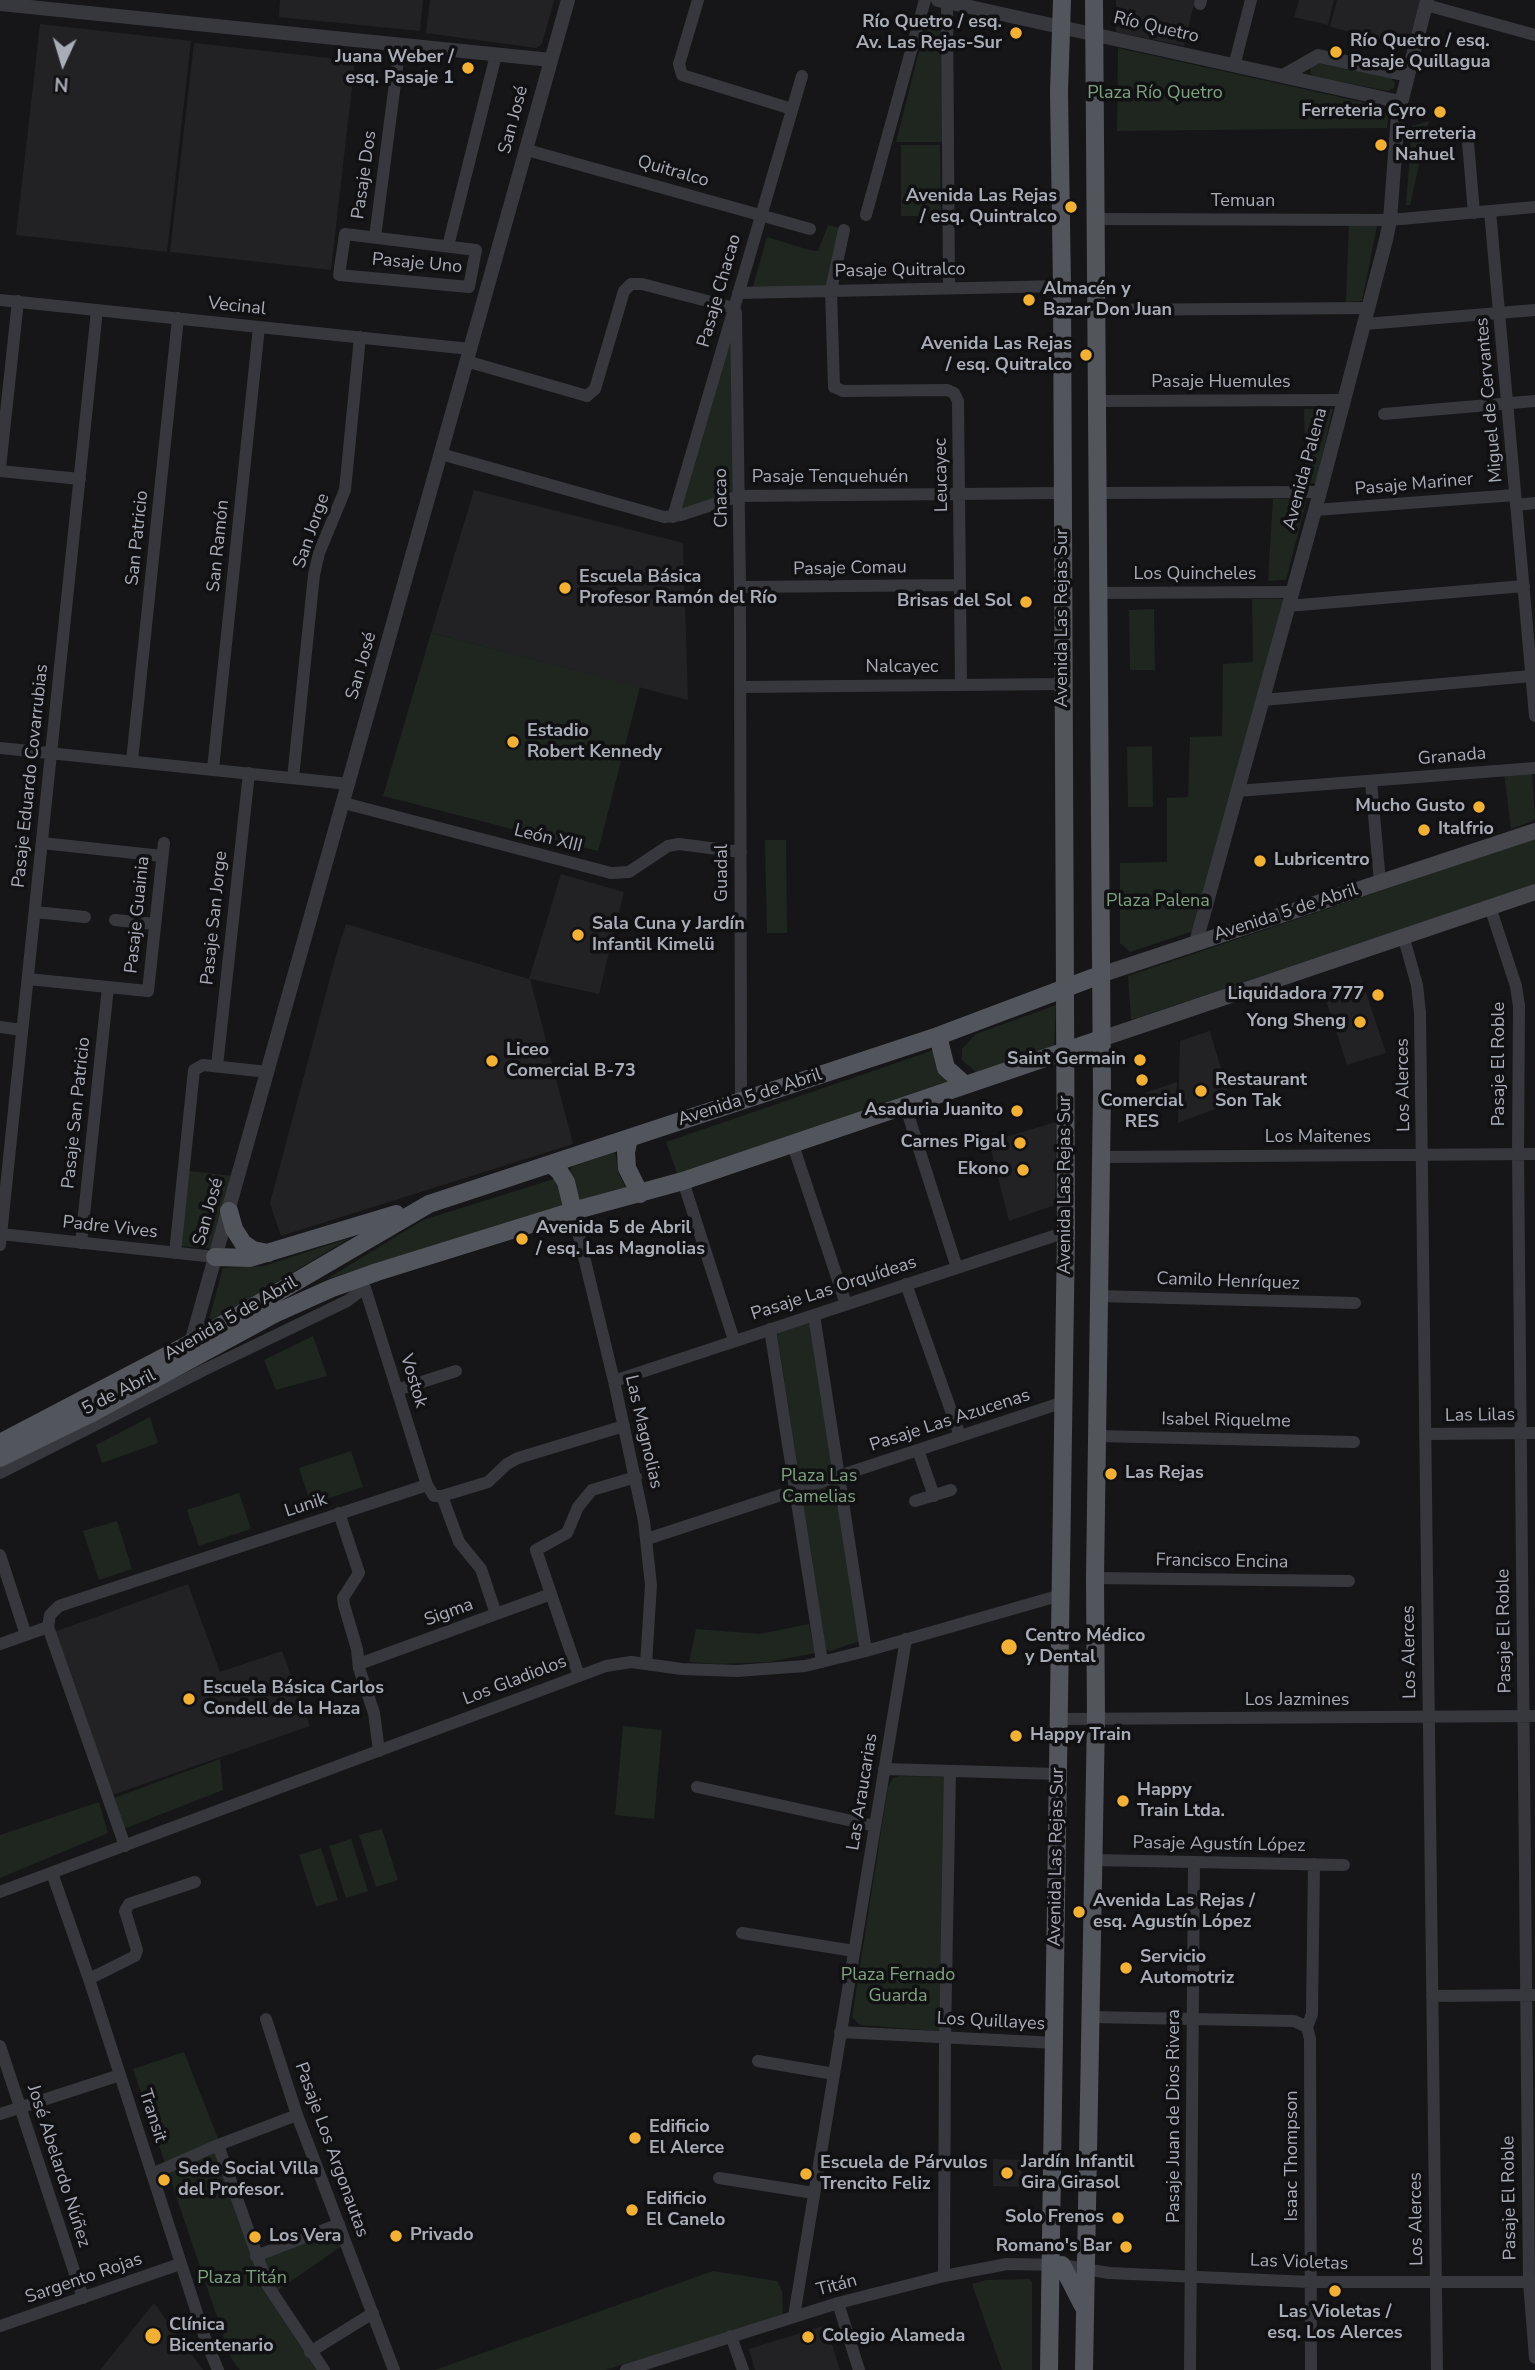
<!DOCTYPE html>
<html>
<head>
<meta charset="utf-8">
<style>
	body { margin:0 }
	#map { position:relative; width:1535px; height:2370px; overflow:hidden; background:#161618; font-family:"Nunito Sans",sans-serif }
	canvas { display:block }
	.north { position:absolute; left:28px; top:28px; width:70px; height:70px; -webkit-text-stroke:5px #111113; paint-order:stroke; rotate:184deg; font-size:19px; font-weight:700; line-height:28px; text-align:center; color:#a8adb8 }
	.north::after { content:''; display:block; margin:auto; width:24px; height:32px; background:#a8adb8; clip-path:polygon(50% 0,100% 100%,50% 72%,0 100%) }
</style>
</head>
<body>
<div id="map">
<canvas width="1535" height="2370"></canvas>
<div class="north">N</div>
</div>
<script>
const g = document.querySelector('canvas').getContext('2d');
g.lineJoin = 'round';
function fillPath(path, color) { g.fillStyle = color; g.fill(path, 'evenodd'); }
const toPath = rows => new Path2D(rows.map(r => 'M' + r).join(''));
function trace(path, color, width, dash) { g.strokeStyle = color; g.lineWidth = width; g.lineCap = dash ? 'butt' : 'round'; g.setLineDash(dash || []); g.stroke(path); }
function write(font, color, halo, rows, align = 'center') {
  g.font = font + ' "Nunito Sans",sans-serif'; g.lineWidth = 7; g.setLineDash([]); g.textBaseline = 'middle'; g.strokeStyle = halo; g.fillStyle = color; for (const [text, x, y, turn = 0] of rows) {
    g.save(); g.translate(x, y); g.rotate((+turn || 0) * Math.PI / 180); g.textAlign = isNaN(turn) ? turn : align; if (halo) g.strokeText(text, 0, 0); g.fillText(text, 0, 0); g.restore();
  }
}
const built = toPath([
	[280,0,423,0,420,31,279,17],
	[430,0,554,0,542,44,536,48,426,33],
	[1116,0,1195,0,1184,46,1116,32],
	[1299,0,1334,0,1328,25,1294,17],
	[1337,0,1420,0,1408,46,1330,27],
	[40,24,191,41,167,252,16,235],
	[194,43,355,61,331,270,170,252],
	[474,490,683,543,688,700,431,633],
	[561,874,624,892,599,994,530,979,573,1144,281,1236,270,1203,337,952,346,924,529,979],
	[1362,981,1386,1053,1347,1065,1324,994],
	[1210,1031,1231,1103,1178,1123,1180,1041],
	[1177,1082,1176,1097,1146,1109,1145,1101,1127,1108,1127,1099],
	[1056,1122,1055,1205,1009,1221,989,1142],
	[188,1584,220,1672,282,1651,310,1726,112,1795,54,1632],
	[993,2159,1022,2160,1021,2187,993,2186],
	[154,2303,203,2370,100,2370],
	[826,2325,840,2370,755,2370,749,2349]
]);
const green = toPath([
	[929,12,951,17,951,142,896,142],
	[1118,48,1389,108,1387,128,1117,131],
	[1316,63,1391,78,1395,83,1394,88,1388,91,1313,76,1310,72,1311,66],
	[1429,121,1410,205,1406,205,1412,126],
	[901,145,940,145,941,216,901,216],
	[1349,221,1378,221,1362,301,1346,302],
	[828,225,843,229,835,287,752,290,767,237,809,250,818,251],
	[733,320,733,497,677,513],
	[1304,409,1333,409,1316,483,1306,483],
	[1273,499,1307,499,1286,580,1268,581],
	[1252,599,1284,599,1193,931,1130,952,1120,943,1120,863,1167,862,1167,798,1188,797,1190,737,1222,736,1223,664,1253,662],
	[1154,609,1155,670,1130,670,1129,610],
	[431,633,640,687,598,851,383,796],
	[1152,746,1153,807,1128,807,1127,747],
	[1532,772,1535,820,1511,829,1504,773],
	[1535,839,1535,884,1131,1020,1128,976],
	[765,840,786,840,787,933,767,933],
	[1056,1005,1054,1046,976,1072,962,1060,962,1049,976,1034],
	[937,1049,949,1082,678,1176,666,1142],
	[615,1152,619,1174,626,1188,579,1201,577,1199,570,1171,572,1167],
	[189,1171,233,1176,214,1249,181,1246],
	[557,1178,565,1205,327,1279,423,1220],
	[350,1238,208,1323,223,1268,264,1266],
	[807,1324,810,1324,860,1641,830,1651,826,1650,777,1333],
	[313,1336,327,1376,276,1390,264,1360],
	[150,1417,158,1443,102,1463,96,1445],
	[351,1451,363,1487,311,1504,299,1468],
	[239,1493,251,1529,199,1546,187,1510],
	[117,1521,132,1569,99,1580,83,1531],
	[809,1624,815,1653,769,1662,717,1664,689,1662,696,1629,760,1634],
	[623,1726,662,1730,654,1819,615,1815],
	[220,1759,223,1790,121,1830,111,1799],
	[899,1776,946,1777,939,2031,860,2025,852,2017,888,1787,893,1778],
	[99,1802,108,1833,0,1878,0,1835],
	[382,1829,398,1880,376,1887,359,1835],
	[351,1839,368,1891,346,1898,329,1846],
	[321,1848,338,1900,316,1907,299,1855],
	[184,2052,261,2248,333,2220,343,2245,277,2291,322,2370,240,2370,231,2358,133,2069],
	[713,2271,777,2281,782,2291,783,2315,605,2370,435,2370],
	[1030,2279,1032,2282,1032,2370,1002,2370,972,2284,986,2280]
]);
const minor = toPath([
	[698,0,679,64,682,75,792,109],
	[947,2,949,288],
	[1200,4,1201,0],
	[1426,5,1535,35],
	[1234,66,1251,0],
	[1468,142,1474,213],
	[527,150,810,229],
	[1490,211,1535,716],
	[866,215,925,0],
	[1096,219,1390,220,1535,207],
	[844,230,831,290,834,387,843,391,947,390,954,393,958,401,961,685],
	[345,234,476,250,469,287,339,275,345,234],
	[375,237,400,45],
	[448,246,496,55],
	[738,293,1062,286],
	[0,300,470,349],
	[1097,310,1369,308],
	[1365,324,1535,310],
	[466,361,587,396,595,389,624,291,631,284,642,284,734,308,736,313,740,587,741,1101],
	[1097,401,1344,400],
	[1384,414,1535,401],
	[441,454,664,517,681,515,739,496,1063,493],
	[0,468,18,301],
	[0,471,80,479],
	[1098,493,1320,492],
	[1516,505,1535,503],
	[1315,510,1515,495],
	[673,517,802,76],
	[740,587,960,585],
	[1098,593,1292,592],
	[1288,606,1524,586],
	[741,687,1063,684],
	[1263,700,1531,676],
	[0,748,349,784],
	[132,761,178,318],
	[213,769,259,327],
	[293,778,314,575,319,553,345,490,360,337],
	[1371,781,1380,882],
	[1237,791,1535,768],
	[344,803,611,873,629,872,668,846,679,844,741,852],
	[42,843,162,856],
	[1490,907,1516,986,1519,1006,1518,1154,1529,2282,1535,2358],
	[35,912,85,917],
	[115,920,155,924],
	[1403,935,1417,985,1420,1013,1437,2370],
	[28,979,148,991,164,843],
	[0,1027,22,1030],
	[217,1066,249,773],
	[905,1105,957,1268],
	[793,1145,846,1304],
	[1102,1157,1535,1154],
	[683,1181,734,1340],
	[573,1211,614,1381,644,1521,651,1585,646,1664],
	[1,1234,215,1257],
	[81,1243,108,987],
	[0,1245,97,310],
	[175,1253,194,1070,203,1065,268,1072],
	[906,1284,960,1436],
	[1099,1296,1355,1303],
	[814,1315,866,1651],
	[770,1329,822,1662],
	[614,1381,1066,1232],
	[397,1390,456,1371],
	[1425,1434,1535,1433],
	[1097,1436,1354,1442],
	[918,1450,934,1496],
	[0,1473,208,1368,347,1301,365,1288,427,1485,434,1496,442,1496,488,1482,507,1464,518,1458,624,1426],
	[442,1496,459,1542,481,1569,496,1614],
	[915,1501,951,1490],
	[339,1513,359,1573,343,1598,344,1605,357,1649,359,1668,374,1713,379,1751],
	[647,1539,1064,1402],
	[0,1555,26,1635],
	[1095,1578,1349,1581],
	[48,1627,50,1615,59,1606,427,1485],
	[48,1627,125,1846],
	[0,1644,48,1627],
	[359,1664,551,1594],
	[579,1676,536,1550,567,1533,578,1507,592,1490,636,1477],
	[1059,1719,1535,1716],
	[884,1769,1058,1774],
	[697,1787,875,1826],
	[1093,1860,1344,1865],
	[52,1873,89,1979,206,2341,218,2370],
	[0,1892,606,1666,631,1662,682,1669,737,1671,805,1666,866,1651,1061,1595],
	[742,1933,854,1951],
	[89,1979,135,1956,137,1950,125,1911,129,1904,195,1882],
	[1432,1996,1535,1995],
	[1091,2017,1294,2021,1307,2027,1310,2039,1311,2370],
	[266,2019,297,2115,394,2370],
	[1307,2027,1312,2014,1314,1864],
	[840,2032,1056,2043],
	[0,2046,83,2298],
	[758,2061,834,2074],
	[0,2114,120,2075],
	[218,2145,268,2286,324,2370],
	[152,2174,218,2145,297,2115],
	[719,2178,814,2193],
	[256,2256,339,2224],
	[944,2276,945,2038,950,1771],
	[838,2303,859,2370],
	[794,2316,906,1639],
	[0,2326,180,2264],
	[731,2336,743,2370],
	[310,2352,373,2313],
	[626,2370,838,2303,944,2276,1007,2264,1062,2265,1109,2273,1310,2282,1535,2282],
	[1190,2370,1194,1862]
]);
const tertiary = toPath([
	[938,0,1400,102],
	[0,4,551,60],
	[1283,76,1318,56,1408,75],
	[1196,942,1320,492,1386,240,1390,220,1398,115,1427,0],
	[191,1343,568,0]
]);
const secondary = toPath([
	[1100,975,1535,831],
	[1101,1039,1535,892]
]);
const primary = toPath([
	[938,1036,946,1068,964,1084],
	[629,1138,626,1152,627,1168,640,1194],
	[551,1164,559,1171,566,1182,573,1211],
	[229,1211,234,1229,243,1243,253,1250,268,1253],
	[215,1257,250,1258,396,1214],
	[0,1443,191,1343,429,1204,938,1036,1100,975],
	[0,1458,90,1414,274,1314,332,1288,377,1272,573,1211,683,1181,1101,1039],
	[1062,2265,1083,2306],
	[1049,2370,1066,1232,1062,286,1059,92,1062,0],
	[1084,2370,1096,1719,1095,1578,1102,1093,1094,0]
]);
const markers = [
	[1016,33,7,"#f2b134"],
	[1336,52,7,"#f2b134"],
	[468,68,7,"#f2b134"],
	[1440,112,7,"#f2b134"],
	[1381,145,7,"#f2b134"],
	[1071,207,7,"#f2b134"],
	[1029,300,7,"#f2b134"],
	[1086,355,7,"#f2b134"],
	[565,588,7,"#f2b134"],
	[1026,602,7,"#f2b134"],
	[513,742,7,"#f2b134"],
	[1479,807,7,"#f2b134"],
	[1424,830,7,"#f2b134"],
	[1260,861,7,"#f2b134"],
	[578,935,7,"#f2b134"],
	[1378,995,7,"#f2b134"],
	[1360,1022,7,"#f2b134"],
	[1140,1060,7,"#f2b134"],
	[492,1061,7,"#f2b134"],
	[1142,1080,7,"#f2b134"],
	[1201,1091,7,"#f2b134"],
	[1017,1111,7,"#f2b134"],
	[1020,1143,7,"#f2b134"],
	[1023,1170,7,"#f2b134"],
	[522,1239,7,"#f2b134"],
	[1111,1474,7,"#f2b134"],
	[1009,1647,9,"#f2b134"],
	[189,1699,7,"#f2b134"],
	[1016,1736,7,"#f2b134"],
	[1123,1801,7,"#f2b134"],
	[1079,1912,7,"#f2b134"],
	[1126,1968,7,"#f2b134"],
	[635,2138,7,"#f2b134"],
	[1007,2173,7,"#f2b134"],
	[806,2174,7,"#f2b134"],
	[164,2180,7,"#f2b134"],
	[632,2210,7,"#f2b134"],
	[1118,2218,7,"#f2b134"],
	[396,2236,7,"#f2b134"],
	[255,2237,7,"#f2b134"],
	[1126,2247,7,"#f2b134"],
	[1335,2291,7,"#f2b134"],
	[153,2336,9,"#f2b134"],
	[808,2337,7,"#f2b134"]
];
const poiNames = [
	["Río Quetro / esq.",1002,23,"right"],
	["Av. Las Rejas-Sur",1002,44,"right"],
	["Río Quetro / esq.",1350,42],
	["Pasaje Quillagua",1350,63],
	["Juana Weber /",454,58,"right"],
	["esq. Pasaje 1",454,79,"right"],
	["Ferreteria Cyro",1426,112,"right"],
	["Ferreteria",1395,135],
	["Nahuel",1395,156],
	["Avenida Las Rejas",1057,197,"right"],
	["/ esq. Quintralco",1057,218,"right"],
	["Almacén y",1043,290],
	["Bazar Don Juan",1043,311],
	["Avenida Las Rejas",1072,345,"right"],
	["/ esq. Quitralco",1072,366,"right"],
	["Escuela Básica",579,578],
	["Profesor Ramón del Río",579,599],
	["Brisas del Sol",1012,602,"right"],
	["Estadio",527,732],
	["Robert Kennedy",527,753],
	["Mucho Gusto",1465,807,"right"],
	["Italfrio",1438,830],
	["Lubricentro",1274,861],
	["Sala Cuna y Jardín",592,925],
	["Infantil Kimelü",592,946],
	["Liquidadora 777",1364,995,"right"],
	["Yong Sheng",1346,1022,"right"],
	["Liceo",506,1051],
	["Comercial B-73",506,1072],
	["Saint Germain",1126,1060,"right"],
	["Restaurant",1215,1081],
	["Son Tak",1215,1102],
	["Comercial",1142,1102,"center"],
	["RES",1142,1123,"center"],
	["Asaduria Juanito",1003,1111,"right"],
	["Carnes Pigal",1006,1143,"right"],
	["Ekono",1009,1170,"right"],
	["Avenida 5 de Abril",536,1229],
	["/ esq. Las Magnolias",536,1250],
	["Las Rejas",1125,1474],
	["Centro Médico",1025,1637],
	["y Dental",1025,1658],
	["Escuela Básica Carlos",203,1689],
	["Condell de la Haza",203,1710],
	["Happy Train",1030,1736],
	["Happy",1137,1791],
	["Train Ltda.",1137,1812],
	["Avenida Las Rejas /",1093,1902],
	["esq. Agustín López",1093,1923],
	["Servicio",1140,1958],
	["Automotriz",1140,1979],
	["Edificio",649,2128],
	["El Alerce",649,2149],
	["Jardín Infantil",1021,2163],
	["Gira Girasol",1021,2184],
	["Escuela de Párvulos",820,2164],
	["Trencito Feliz",820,2185],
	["Sede Social Villa",178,2170],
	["del Profesor.",178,2191],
	["Edificio",646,2200],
	["El Canelo",646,2221],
	["Solo Frenos",1104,2218,"right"],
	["Privado",410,2236],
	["Los Vera",269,2237],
	["Romano's Bar",1112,2247,"right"],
	["Las Violetas /",1335,2313,"center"],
	["esq. Los Alerces",1335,2334,"center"],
	["Clínica",169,2326],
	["Bicentenario",169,2347],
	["Colegio Alameda",822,2337]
];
const streetNames = [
	["Río Quetro",1156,28,13],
	["San José",514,120,-75],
	["Quitralco",673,172,16],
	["Pasaje Dos",365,175,-82],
	["Temuan",1243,202],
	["Pasaje Uno",417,264,5],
	["Pasaje Quitralco",900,271,-1],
	["Pasaje Chacao",720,291,-74],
	["Vecinal",237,307,6],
	["Pasaje Huemules",1221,383],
	["Miguel de Cervantes",1490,400,-95],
	["Avenida Palena",1306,469,-75],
	["Leucayec",942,475,-91],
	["Pasaje Tenquehuén",830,478],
	["Pasaje Mariner",1414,485,-5],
	["Chacao",722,498,-91],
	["San Jorge",312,531,-71],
	["San Patricio",138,538,-84],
	["San Ramón",219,546,-84],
	["Pasaje Comau",850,569,-1],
	["Los Quincheles",1195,575],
	["Avenida Las Rejas Sur",1063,618,-90],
	["San José",362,666,-74],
	["Nalcayec",902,668],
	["Granada",1452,757,-5],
	["Pasaje Eduardo Covarrubias",31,776,-84],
	["León XIII",548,839,14],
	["Guadal",723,873,-90],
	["Avenida 5 de Abril",1286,913,-18],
	["Pasaje Guainia",138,915,-84],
	["Pasaje San Jorge",215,918,-84],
	["Pasaje El Roble",1500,1064,-90],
	["Los Alerces",1404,1085,-91],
	["Avenida 5 de Abril",750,1098,-18],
	["Pasaje San Patricio",77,1113,-84],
	["Los Maitenes",1318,1138],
	["Avenida Las Rejas Sur",1066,1185,-90],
	["San José",209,1212,-74],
	["Padre Vives",110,1228,6],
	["Camilo Henríquez",1228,1282,2],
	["Pasaje Las Orquídeas",834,1289,-18],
	["Avenida 5 de Abril",231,1319,-30],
	["Vostok",413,1381,73],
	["5 de Abril",119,1393,-27],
	["Las Lilas",1480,1416,-1],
	["Pasaje Las Azucenas",950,1421,-18],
	["Isabel Riquelme",1226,1421,1],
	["Las Magnolias",643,1432,77],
	["Lunik",306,1506,-18],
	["Francisco Encina",1222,1562,1],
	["Sigma",449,1613,-20],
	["Pasaje El Roble",1505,1631,-91],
	["Los Alerces",1410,1652,-91],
	["Los Gladiolos",515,1681,-21],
	["Los Jazmines",1297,1701],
	["Las Araucarias",863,1792,-81],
	["Pasaje Agustín López",1219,1845,1],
	["Avenida Las Rejas Sur",1057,1857,-89],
	["Los Quillayes",991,2022,3],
	["Transit",152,2116,72],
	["Pasaje Juan de Dios Rivera",1175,2116,-90],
	["Pasaje Los Argonautas",331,2150,70],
	["Isaac Thompson",1293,2156,-90],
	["José Abelardo Núñez",58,2166,72],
	["Pasaje El Roble",1510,2198,-91],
	["Los Alerces",1417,2219,-91],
	["Las Violetas",1299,2263,2],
	["Sargento Rojas",84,2279,-19],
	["Titán",837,2286,-15]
];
const parkNames = [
	["Plaza Río Quetro",1155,94],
	["Plaza Palena",1158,902],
	["Plaza Las",819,1477],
	["Camelias",819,1498],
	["Plaza Fernado",898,1976],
	["Guarda",898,1997],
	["Plaza Titán",242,2279]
];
fillPath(built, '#222225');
fillPath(green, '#1e261f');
trace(minor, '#37383d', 12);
trace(tertiary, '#37383d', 14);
trace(secondary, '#45474d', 16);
trace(primary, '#53555c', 18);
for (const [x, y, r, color] of markers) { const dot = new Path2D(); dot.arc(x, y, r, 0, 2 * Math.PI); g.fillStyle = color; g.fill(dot); trace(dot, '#111113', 2.5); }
write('bold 18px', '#a8adb8', '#111113', poiNames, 'left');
write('18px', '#a8adb8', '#111113', streetNames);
write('18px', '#7fa381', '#111113', parkNames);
</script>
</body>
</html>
